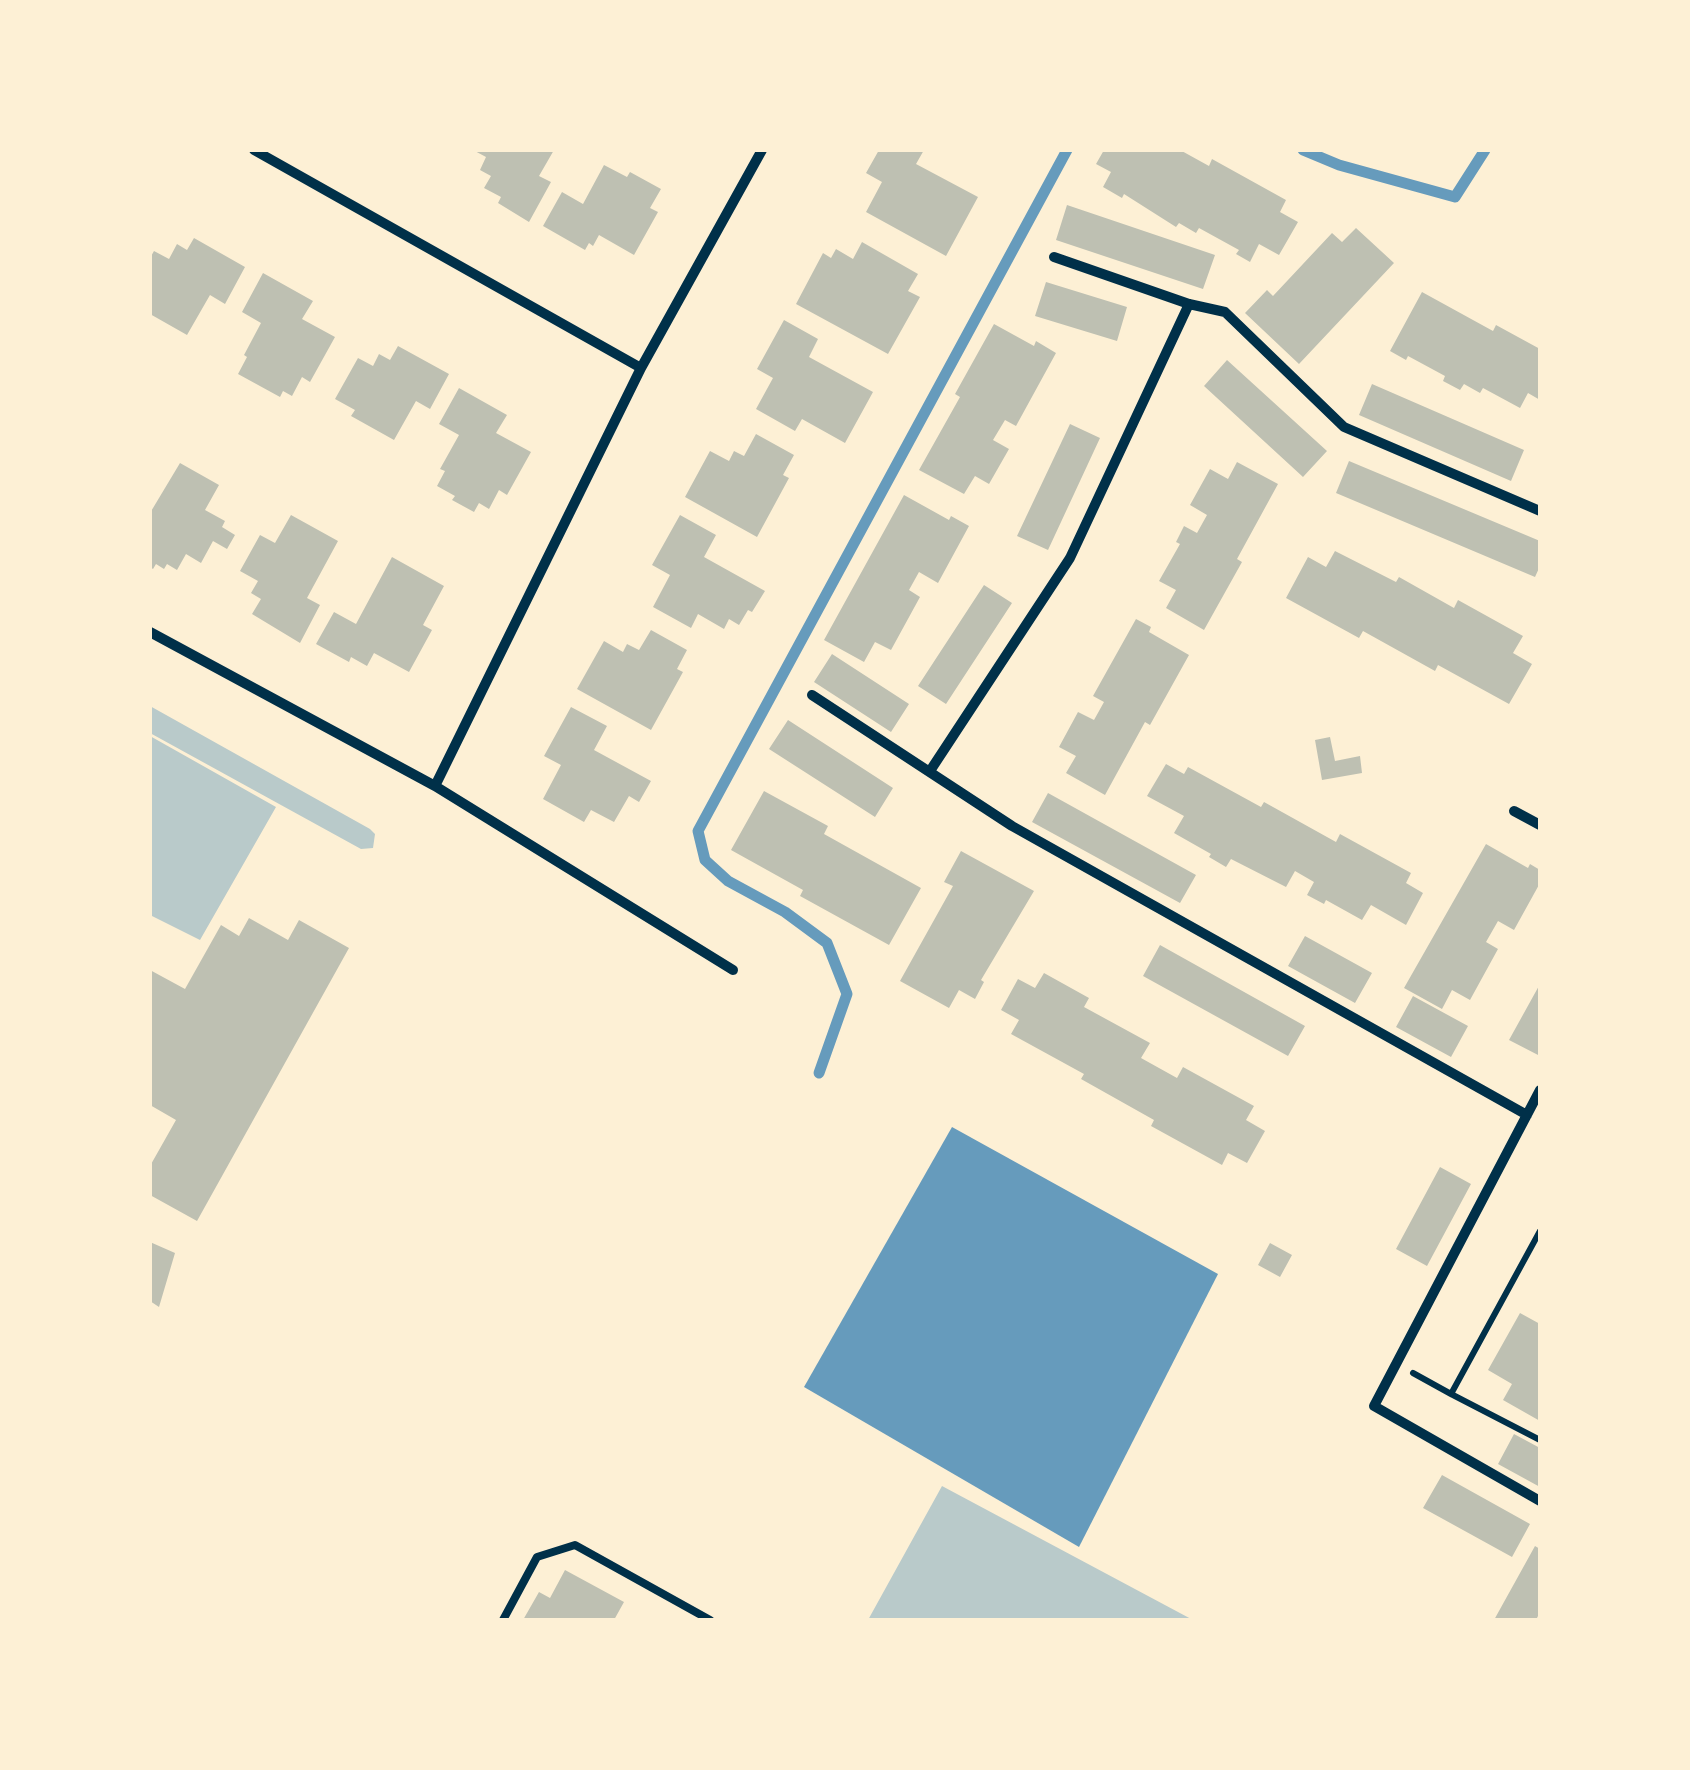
<!DOCTYPE html>
<html>
<head>
<meta charset="utf-8">
<style>
	body { margin:0 }
	#map { position:relative; width:1690px; height:1770px; overflow:hidden; background:#fdf0d5; font-family:"Roboto Condensed",sans-serif }
	canvas { display:block }
	.frame { position:absolute; inset:0; border:152px solid #fdf0d5; pointer-events:none }
</style>
</head>
<body>
<div id="map">
<canvas width="1690" height="1770"></canvas>
<div class="frame"></div>
</div>
<script>
const g = document.querySelector('canvas').getContext('2d');
g.lineJoin = 'round';
function fillPath(path, color) { g.fillStyle = color; g.fill(path, 'evenodd'); }
const toPath = rows => new Path2D(rows.map(r => 'M' + r).join(''));
function trace(path, color, width, dash) { g.strokeStyle = color; g.lineWidth = width; g.lineCap = dash ? 'butt' : 'round'; g.setLineDash(dash || []); g.stroke(path); }
const green = toPath([
	[150,706,370,829,375,834,373,848,361,849,150,733],
	[150,736,276,807,200,940,150,915],
	[942,1486,1193,1620,868,1620]
]);
const water = toPath([
	[952,1127,1218,1274,1079,1547,804,1387]
]);
const stream = toPath([
	[1303,150,1339,165,1455,197,1485,150],
	[819,1073,847,994,827,943,785,912,728,881,705,860,698,831,1067,150]
]);
const building = toPath([
	[473,150,554,150,539,176,551,182,529,222,498,203,501,197,484,188,491,176,480,170,486,157],
	[879,150,924,150,916,164,978,197,946,256,866,212,882,182,866,173],
	[1104,150,1180,150,1209,166,1212,159,1286,200,1280,212,1298,222,1279,255,1259,244,1250,262,1236,254,1239,250,1199,228,1196,233,1179,223,1176,227,1124,194,1122,198,1103,187,1111,172,1096,164],
	[604,165,627,177,630,172,661,189,650,208,658,212,634,255,599,235,593,246,589,243,585,250,543,226,562,192,583,204],
	[1067,205,1215,255,1203,289,1056,240],
	[1356,228,1394,263,1299,364,1245,313,1267,290,1273,296,1332,233,1342,242],
	[194,238,245,267,225,304,210,295,187,335,150,314,150,258,154,251,169,259,177,244,187,250],
	[862,242,918,274,908,291,920,297,888,354,796,304,823,253,831,258,836,249,853,259],
	[263,273,313,301,302,319,335,337,310,382,302,377,292,396,283,391,280,397,238,374,247,357,244,355,261,323,242,312],
	[1046,282,1127,307,1117,341,1035,316],
	[1422,292,1493,331,1496,325,1540,349,1540,400,1528,393,1520,408,1483,388,1480,393,1464,384,1460,390,1443,381,1445,376,1408,356,1406,360,1390,351],
	[784,320,818,339,809,357,873,392,845,443,802,419,795,431,756,409,773,378,757,369],
	[994,324,1034,346,1036,341,1056,353,1016,426,1005,420,993,440,1009,449,989,484,975,476,964,494,919,470,960,397,955,394],
	[398,346,449,374,430,409,416,401,394,440,351,416,355,410,335,399,358,358,373,366,379,354,390,360],
	[1227,360,1327,451,1303,477,1204,386],
	[1372,384,1524,450,1511,481,1359,415],
	[459,388,507,415,496,433,531,452,507,495,499,490,489,509,479,503,474,512,452,500,455,496,437,486,445,471,440,469,459,435,439,424],
	[1070,424,1100,438,1048,550,1017,536],
	[756,434,794,455,783,475,789,478,757,537,685,497,710,451,729,461,734,451,744,456],
	[1349,461,1540,541,1540,566,1535,577,1336,493],
	[1237,462,1278,484,1237,559,1242,562,1204,630,1166,608,1176,590,1159,581,1180,544,1176,542,1184,526,1197,533,1207,515,1190,505,1210,469,1228,479],
	[180,463,219,485,205,510,225,521,222,527,235,535,227,549,213,541,201,563,186,554,177,570,167,564,164,569,156,564,153,569,150,567,150,513],
	[904,495,949,520,951,516,969,526,938,583,919,572,909,590,920,597,891,650,875,642,864,662,824,640],
	[291,515,338,541,307,598,320,605,300,643,252,614,261,599,251,593,258,581,240,571,260,535,275,543],
	[680,515,716,535,704,557,765,591,752,612,748,610,739,625,729,619,724,629,698,614,691,628,653,607,670,575,652,565],
	[1335,551,1396,582,1399,577,1454,608,1458,600,1523,636,1513,653,1532,664,1509,704,1438,665,1435,671,1363,631,1359,638,1286,598,1308,557,1326,567],
	[392,557,444,586,423,625,432,630,409,672,374,653,367,666,351,657,349,662,316,644,334,612,356,624],
	[984,585,1012,603,946,704,918,686],
	[1136,619,1151,627,1149,632,1189,655,1150,725,1145,722,1105,795,1066,773,1076,756,1059,747,1078,712,1094,720,1104,702,1093,696],
	[651,630,687,650,677,669,683,672,651,730,577,689,604,641,623,652,627,644,639,650],
	[832,654,909,704,891,732,814,682],
	[571,707,607,726,594,750,651,781,639,802,629,796,614,822,591,810,584,822,543,799,561,765,544,756],
	[788,720,893,788,875,817,769,749],
	[1330,737,1335,761,1360,756,1362,773,1322,780,1315,740],
	[1166,764,1184,774,1188,767,1261,807,1264,802,1336,842,1340,834,1411,873,1406,883,1423,893,1406,925,1371,905,1362,920,1326,900,1324,904,1307,895,1314,882,1295,871,1286,887,1231,859,1226,867,1209,857,1211,854,1174,833,1184,816,1147,796],
	[764,791,828,826,824,834,921,888,889,945,800,896,803,890,731,850],
	[1048,793,1196,875,1180,903,1032,822],
	[1486,844,1528,868,1530,864,1540,870,1540,883,1514,930,1498,921,1486,942,1498,949,1470,1000,1452,990,1442,1009,1404,988],
	[961,851,1034,891,981,980,984,982,975,999,959,990,949,1008,900,981,953,886,944,882],
	[249,918,288,940,299,920,349,948,197,1221,150,1195,150,1166,176,1120,150,1105,150,970,185,989,221,925,239,936],
	[1305,936,1372,973,1355,1003,1288,966],
	[1160,945,1305,1026,1288,1056,1143,976],
	[1044,973,1089,998,1084,1007,1150,1043,1141,1058,1177,1078,1183,1067,1254,1106,1246,1120,1265,1131,1247,1163,1228,1153,1222,1165,1151,1126,1154,1120,1081,1079,1084,1074,1011,1034,1019,1020,1001,1010,1018,979,1035,988],
	[1540,984,1540,1056,1509,1040],
	[1413,996,1468,1026,1451,1057,1396,1027],
	[1440,1167,1471,1184,1427,1266,1396,1249],
	[150,1242,175,1253,159,1307,150,1301],
	[1270,1243,1292,1255,1280,1277,1258,1265],
	[1520,1313,1540,1324,1540,1421,1503,1400,1512,1384,1488,1370],
	[1514,1434,1540,1448,1540,1487,1498,1464],
	[1442,1475,1530,1524,1512,1557,1423,1508],
	[1535,1546,1540,1549,1540,1612,1536,1620,1494,1620],
	[565,1570,624,1602,614,1620,523,1620,539,1592,550,1598]
]);
const path = toPath([
	[1413,1373,1451,1394,1540,1231],
	[1451,1394,1540,1440]
]);
const service = toPath([
	[503,1620,537,1557,575,1545,710,1620]
]);
const minor = toPath([
	[254,150,641,368],
	[1054,257,1189,304,1225,312,1344,427,1540,511],
	[150,632,435,786,733,970],
	[812,695,1012,826,1527,1115],
	[930,771,1070,558,1189,304],
	[435,786,641,368,762,150],
	[1514,811,1540,825],
	[1540,1090,1374,1406,1540,1501]
]);
fillPath(green, '#b9caca');
fillPath(water, '#669bbc');
trace(stream, '#669bbc', 11);
fillPath(building, '#bec0b2');
trace(path, '#003049', 6);
trace(service, '#003049', 8);
trace(minor, '#003049', 10);
</script>
</body>
</html>
